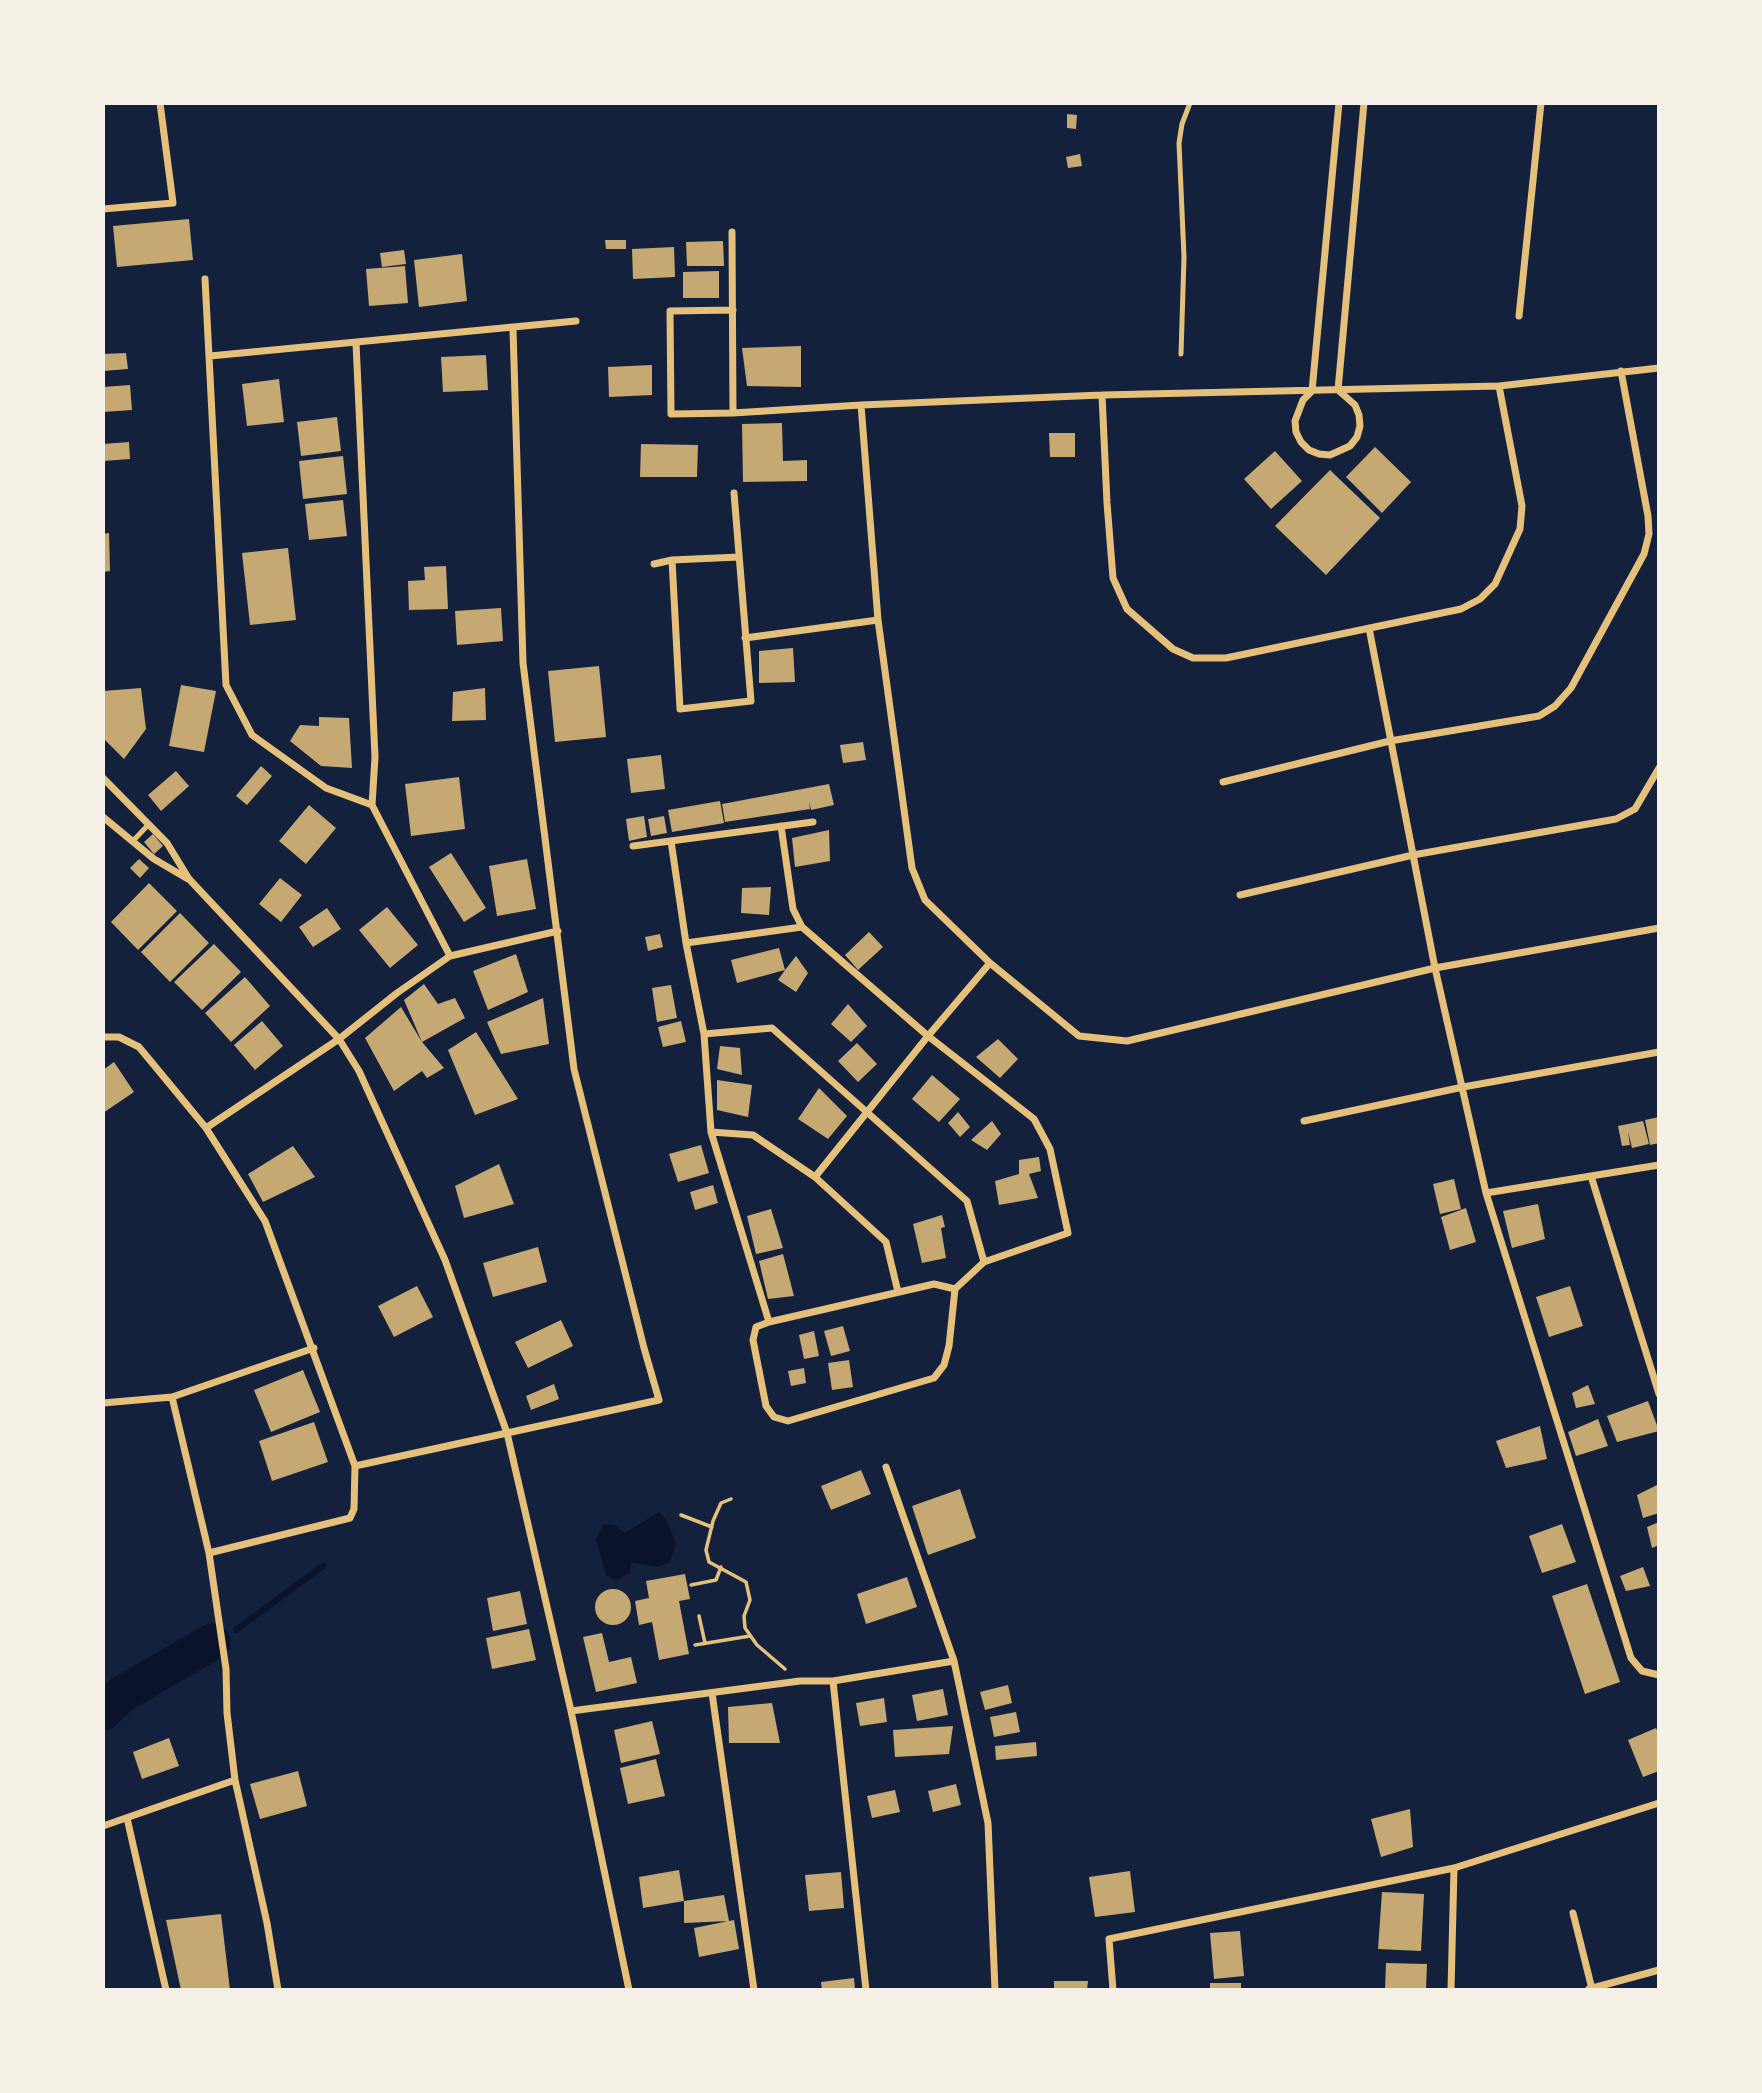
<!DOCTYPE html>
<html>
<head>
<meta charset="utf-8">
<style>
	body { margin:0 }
	#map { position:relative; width:1762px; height:2093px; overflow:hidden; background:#14213d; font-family:Lora,serif }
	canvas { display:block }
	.frame { position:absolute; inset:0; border:105px solid #f6f1e7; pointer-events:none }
</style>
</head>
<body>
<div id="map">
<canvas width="1762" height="2093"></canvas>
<div class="frame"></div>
</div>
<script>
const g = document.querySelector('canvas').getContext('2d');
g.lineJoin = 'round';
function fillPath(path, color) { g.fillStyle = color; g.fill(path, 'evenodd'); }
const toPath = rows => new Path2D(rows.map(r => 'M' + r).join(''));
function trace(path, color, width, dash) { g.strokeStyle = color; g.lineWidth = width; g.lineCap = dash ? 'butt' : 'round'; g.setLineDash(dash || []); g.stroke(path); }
const water = toPath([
	[659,1512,667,1521,676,1543,670,1562,659,1567,631,1562,630,1573,616,1581,606,1575,596,1539,604,1524,615,1525,625,1533]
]);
const stream = toPath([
	[236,1630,323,1566]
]);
const river = toPath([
	[103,1712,122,1694,212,1642]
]);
const building = toPath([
	[1067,114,1077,115,1076,129,1067,128],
	[1080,154,1082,166,1068,168,1066,157],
	[189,219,193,260,117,267,113,226],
	[605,240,626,240,626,249,606,249],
	[723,241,724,266,687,266,686,242],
	[674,247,675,277,633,279,632,249],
	[404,250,406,264,382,267,380,253],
	[462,254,467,301,419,307,414,260],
	[405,266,408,303,369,306,366,269],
	[719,271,719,298,683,298,683,272],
	[801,346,801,387,747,386,742,348],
	[126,353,128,369,103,371,103,354],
	[486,355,488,390,443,392,441,357],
	[652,365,652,395,609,397,608,367],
	[279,379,284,422,247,426,242,384],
	[130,385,132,410,103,412,103,387],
	[337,417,341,451,301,456,297,422],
	[782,423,783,461,807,460,807,481,743,482,742,424],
	[1049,433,1075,433,1075,457,1050,457],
	[129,442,130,459,103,461,103,444],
	[641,444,698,445,697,477,640,477],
	[1375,447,1411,482,1382,513,1346,477],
	[1275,451,1302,481,1271,509,1244,479],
	[343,456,347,494,303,499,299,461],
	[1330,470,1380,518,1326,575,1275,526],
	[343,500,347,536,309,540,305,504],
	[109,533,110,571,103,572,103,534],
	[288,548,296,620,250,625,242,553],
	[446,566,448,609,409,610,408,581,425,580,424,567],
	[501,608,503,641,457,645,455,611],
	[793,648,795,682,759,683,759,651],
	[599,666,606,737,555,742,548,671],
	[181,685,216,691,204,752,169,746],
	[141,688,146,729,124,759,103,738,103,691],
	[485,688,486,720,452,721,453,692],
	[319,717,349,718,352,768,321,766,290,741,300,725,319,726],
	[863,742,866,760,843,763,840,745],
	[661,755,665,789,631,793,627,759],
	[261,766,272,776,247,805,236,796],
	[176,771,189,786,161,811,148,795],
	[459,777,465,829,411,836,405,784],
	[829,784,834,805,811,810,809,801,810,809,725,822,722,804],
	[720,801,724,823,672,832,668,810],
	[309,805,336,828,306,864,279,841],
	[644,816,647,837,629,841,626,819],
	[664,816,667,833,651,836,648,819],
	[829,830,830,861,795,867,792,838],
	[153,834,163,846,154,854,144,842],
	[451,853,486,908,464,922,429,867],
	[139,859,149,868,140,878,130,868],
	[527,859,536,909,497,916,489,866],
	[280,878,302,895,281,922,259,904],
	[149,883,177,911,138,950,111,922],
	[771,887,769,915,741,913,742,888],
	[387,907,418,945,390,968,359,930],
	[327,908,341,929,313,947,299,927],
	[180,913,209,943,170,982,141,952],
	[869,932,883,947,858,970,845,955],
	[660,934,663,947,648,951,645,937],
	[214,944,241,972,202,1010,174,982],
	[779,948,785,970,796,956,808,973,796,992,778,980,785,970,737,983,731,960],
	[516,954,528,992,488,1010,473,971],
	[245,977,270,1006,231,1042,205,1013],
	[424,984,438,1004,455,998,465,1018,422,1042,444,1068,427,1078,422,1071,394,1091,365,1038,401,1007,422,1042,404,1000],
	[671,985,677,1018,657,1022,652,988],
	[543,998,549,1044,501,1054,487,1022],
	[848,1004,867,1026,851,1042,831,1024],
	[262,1021,283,1046,255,1070,234,1045],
	[681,1021,686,1042,663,1047,658,1027],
	[476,1032,518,1099,475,1115,448,1050],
	[998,1039,1018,1059,1000,1078,976,1057],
	[857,1043,877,1064,858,1082,838,1061],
	[720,1046,740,1048,742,1075,717,1069],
	[114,1062,134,1092,103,1113,103,1070],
	[932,1075,960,1099,939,1122,912,1099],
	[717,1080,752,1085,748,1117,717,1110],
	[819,1088,847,1116,828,1139,798,1119],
	[958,1112,970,1127,960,1137,948,1123],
	[1659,1117,1659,1143,1650,1145,1645,1120],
	[992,1121,1001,1134,987,1150,971,1140],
	[1643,1121,1649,1144,1632,1148,1628,1131,1630,1145,1622,1146,1618,1126],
	[701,1145,709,1173,678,1182,669,1154],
	[293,1146,315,1177,263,1202,248,1174],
	[1039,1157,1041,1171,1029,1174,1038,1198,999,1205,995,1181,1019,1174,1019,1160],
	[499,1164,514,1204,464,1218,455,1186],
	[1454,1179,1461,1209,1440,1214,1433,1184],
	[713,1185,718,1203,695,1210,690,1192],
	[1538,1204,1545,1239,1512,1248,1503,1211],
	[1466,1208,1476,1242,1450,1250,1441,1217],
	[771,1209,783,1248,756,1254,747,1216],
	[942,1215,945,1227,941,1228,946,1258,922,1263,913,1224],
	[538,1247,547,1282,493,1297,483,1263],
	[783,1254,794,1296,768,1299,759,1261],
	[417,1286,433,1317,394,1337,378,1306],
	[1570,1286,1583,1326,1549,1337,1536,1297],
	[561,1320,573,1346,528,1368,515,1342],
	[843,1326,850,1351,831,1356,824,1331],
	[814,1331,819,1356,804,1359,799,1335],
	[849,1360,853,1387,832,1390,828,1363],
	[804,1368,806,1383,791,1386,788,1371],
	[303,1370,320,1412,271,1432,254,1390],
	[554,1384,559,1399,531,1410,526,1396],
	[1588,1385,1595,1404,1576,1408,1572,1393],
	[1648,1401,1659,1431,1617,1442,1607,1416],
	[1598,1419,1608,1446,1576,1456,1568,1432],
	[314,1422,328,1462,272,1481,259,1441],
	[1540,1426,1547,1459,1506,1468,1496,1441],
	[861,1470,871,1494,831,1510,821,1486],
	[1659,1484,1659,1513,1643,1518,1637,1495],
	[960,1489,976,1538,928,1555,912,1506],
	[1659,1522,1659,1545,1652,1548,1647,1527],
	[1562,1524,1576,1562,1542,1573,1529,1536],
	[1643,1567,1650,1586,1626,1591,1620,1576],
	[685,1574,690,1599,679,1601,689,1654,659,1660,652,1622,639,1625,635,1601,649,1598,646,1581],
	[907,1577,917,1607,866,1624,857,1594],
	[1587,1584,1620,1682,1585,1694,1552,1596],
	'595 1607a18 18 0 1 1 36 0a18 18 0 1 1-36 0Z',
	[520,1591,527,1624,493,1631,487,1598],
	[529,1629,536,1660,492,1669,486,1638],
	[602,1633,609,1662,631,1657,637,1683,596,1692,583,1637],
	[1008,1685,1012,1703,985,1710,980,1692],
	[943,1689,948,1715,917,1721,912,1695],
	[884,1698,887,1722,860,1726,856,1703],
	[772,1703,780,1743,729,1743,728,1707],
	[1016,1712,1020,1732,994,1737,990,1717],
	[652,1721,660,1754,621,1763,614,1730],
	[953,1726,949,1754,895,1757,893,1730],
	[1656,1728,1659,1735,1659,1771,1643,1777,1628,1740],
	[169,1738,179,1766,142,1779,133,1752],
	[1036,1742,1037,1756,996,1760,995,1746],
	[656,1759,665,1796,628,1804,620,1768],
	[298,1771,307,1806,260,1819,250,1784],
	[956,1784,961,1805,933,1812,928,1791],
	[895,1790,900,1812,872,1818,867,1796],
	[1410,1809,1413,1847,1381,1857,1371,1819],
	[679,1870,684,1901,643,1908,639,1877],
	[1130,1871,1135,1912,1095,1917,1089,1877],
	[841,1872,844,1908,809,1911,805,1875],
	[1382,1892,1424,1894,1421,1951,1378,1949],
	[724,1895,729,1921,684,1923,684,1901],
	[221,1914,230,1990,181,1990,166,1920],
	[734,1920,739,1949,699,1957,694,1928],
	[1240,1931,1244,1976,1214,1979,1210,1933],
	[1386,1963,1427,1964,1426,1990,1385,1990],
	[854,1978,855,1990,822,1990,821,1982],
	[1054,1981,1088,1981,1087,1990,1054,1990],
	[1210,1983,1241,1983,1241,1990,1210,1990]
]);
const path = toPath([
	[731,1499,721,1503,713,1521,706,1550,709,1562,746,1582,750,1600,744,1616,745,1628,757,1645,785,1669],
	[681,1515,712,1527],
	[691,1585,716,1580,721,1567],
	[699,1616,705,1643],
	[695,1645,750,1636]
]);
const service = toPath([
	[1181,354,1184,257,1179,143,1182,124,1190,103],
	[132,842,149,824]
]);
const minor = toPath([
	[1339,103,1312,391,1303,400,1295,421,1296,432,1301,442,1309,450,1319,454,1330,455,1350,446,1357,437,1360,426,1359,415,1355,405,1338,390,1364,103],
	[103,209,173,203,160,103],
	[732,232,733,413],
	[205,279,226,685,252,735,326,788,372,805],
	[733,310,670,311,671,414,733,413,861,405,1102,395,1499,386,1659,368],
	[1519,316,1541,103],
	[356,343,375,757,372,805,450,956],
	[210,356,576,321],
	[1102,395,1107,503,1113,578,1127,609,1173,649,1193,658,1226,658,1461,609,1480,599,1495,584,1520,529,1522,506,1499,386],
	[861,405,878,620,912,868,925,900,990,963,1079,1036,1127,1041,1435,968,1659,928],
	[672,560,680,709,751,701,734,493],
	[654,564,672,560,739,557],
	[1369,628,1435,968,1486,1193,1631,1658,1642,1671,1659,1675],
	[745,638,878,620],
	[103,778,167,843,189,879,339,1039,359,1071,445,1260,507,1433,571,1711,629,1990],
	[1223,782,1390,741,1539,716,1555,706,1571,688,1644,554,1649,534,1648,516,1621,371],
	[103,817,154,859,188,879],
	[781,826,793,909,802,927,928,1036,1034,1119,1050,1149,1068,1233,984,1262,955,1289],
	[671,841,686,943,704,1034,711,1132,769,1322],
	[633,846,813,822],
	[1240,895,1413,855,1616,819,1635,809,1659,768],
	[686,943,802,927],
	[704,1034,772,1028,967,1201,984,1262],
	[103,1037,119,1037,139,1047,206,1128,265,1221,355,1466,354,1509,350,1518,209,1553],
	[1304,1121,1463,1087,1659,1052],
	[206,1128,339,1039,397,993,450,956,558,931],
	[711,1132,753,1135,815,1177,886,1242,898,1292],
	[1591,1176,1659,1394],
	[815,1177,928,1036,990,963],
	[1486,1193,1659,1165],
	[934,1284,955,1289,949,1346,944,1365,934,1378,788,1421,774,1417,766,1406,753,1340,756,1327,769,1322,934,1284],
	[172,1397,209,1553,226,1669,227,1713,235,1780,267,1923,278,1990],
	[103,1403,172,1397,314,1348],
	[355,1466,659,1400,644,1348,574,1069,523,663,513,329],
	[886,1467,954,1661,988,1823,995,1990],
	[833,1681,866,1990],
	[712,1693,754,1990],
	[571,1711,800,1681,833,1681,954,1661],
	[127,1818,166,1990],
	[103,1826,235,1780],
	[1573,1913,1592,1989],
	[1589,1989,1659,1970],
	[1113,1990,1109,1939,1454,1868,1659,1803],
	[1451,1990,1454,1868]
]);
fillPath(water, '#0b132b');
trace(stream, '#0b132b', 6);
trace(river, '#0b132b', 37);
fillPath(building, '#c6a872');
trace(path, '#e5c07b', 3.5);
trace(service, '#e5c07b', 5);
trace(minor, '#e5c07b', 7);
</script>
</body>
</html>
